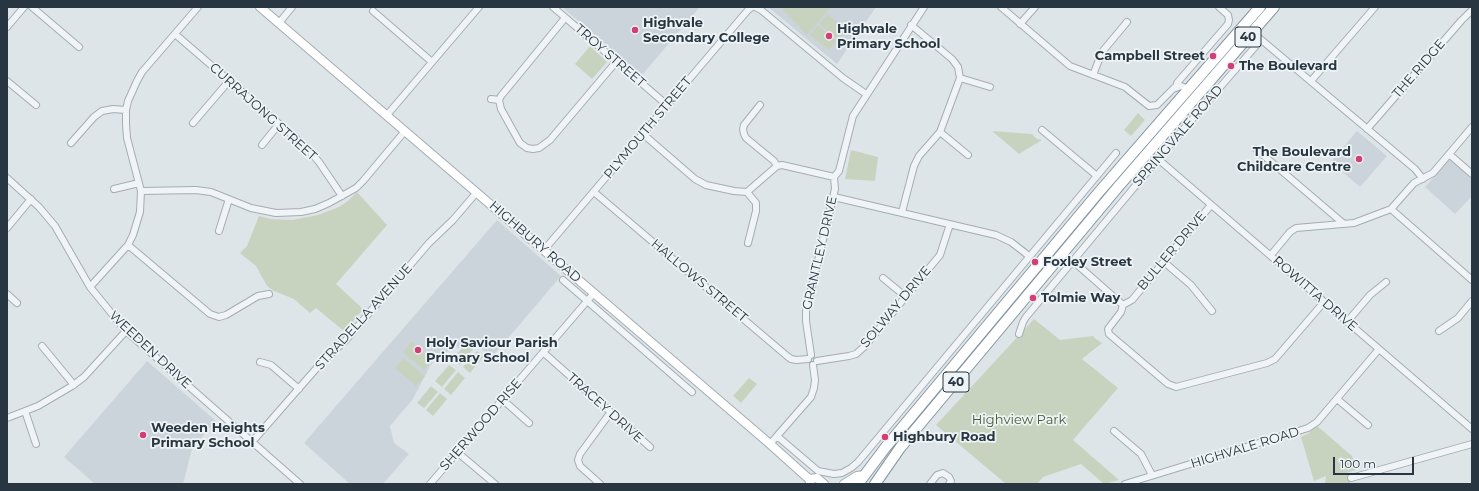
<!DOCTYPE html>
<html>
<head>
<meta charset="utf-8">
<style>
	body { margin:0 }
	#map { position:relative; width:1479px; height:491px; overflow:hidden; background:#dee5e9; font-family:Montserrat,sans-serif }
	canvas { display:block }
	.frame { position:absolute; inset:0; border:8px solid #273640; pointer-events:none }
	.scale { position:absolute; left:1333px; top:457px; width:81px; height:18px; box-sizing:border-box; border:2px solid #273640; border-top:0; padding-left:5px; font-size:12px; line-height:14px; white-space:nowrap; color:#273640; -webkit-text-stroke:3px #eef3f6; paint-order:stroke }
</style>
</head>
<body>
<div id="map">
<canvas width="1479" height="491"></canvas>
<div class="frame"></div>
<div class="scale">100 m</div>
</div>
<script>
const g = document.querySelector('canvas').getContext('2d');
g.lineJoin = 'round';
function fillPath(path, color) { g.fillStyle = color; g.fill(path, 'evenodd'); }
const toPath = rows => new Path2D(rows.map(r => 'M' + r).join(''));
function trace(path, color, width, dash) { g.strokeStyle = color; g.lineWidth = width; g.lineCap = dash ? 'butt' : 'round'; g.setLineDash(dash || []); g.stroke(path); }
function write(font, color, halo, rows, align = 'center') {
  g.font = font + ' Montserrat,sans-serif'; g.lineWidth = 3.5; g.setLineDash([]); g.textBaseline = 'middle'; g.strokeStyle = halo; g.fillStyle = color; for (const [text, x, y, turn = 0] of rows) {
    g.save(); g.translate(x, y); g.rotate((+turn || 0) * Math.PI / 180); g.textAlign = isNaN(turn) ? turn : align; if (halo) g.strokeText(text, 0, 0); g.fillText(text, 0, 0); g.restore();
  }
}
const built = toPath([
	[562,7,700,7,642,75],
	[768,7,876,7,837,64],
	[1357,131,1387,156,1360,187,1331,162],
	[1450,159,1472,177,1472,196,1455,214,1425,187],
	[497,220,561,276,492,357,468,338,459,348,456,346,443,355,440,353,430,366,413,399,390,426,394,443,409,454,383,484,350,484,304,443],
	[147,361,216,421,192,449,183,484,95,484,64,457]
]);
const green = toPath([
	[780,7,831,7,807,35],
	[827,14,846,29,838,39,819,24],
	[818,25,836,41,829,50,810,35],
	[590,46,607,62,592,79,575,64],
	[1138,113,1145,120,1131,136,1124,130],
	[992,131,1032,134,1037,139,1042,140,1019,154],
	[851,150,878,157,875,181,845,179],
	[357,192,387,225,336,284,363,309,345,332,316,308,310,313,294,299,274,291,267,286,256,266,240,253,247,246,259,216,271,219,292,220,318,215,339,207,349,200],
	[1034,319,1060,340,1093,336,1096,339,1102,343,1082,359,1118,388,1073,440,1119,480,1104,484,1081,464,1043,477,1037,484,1006,484,936,425],
	[411,342,432,361,424,370,403,352],
	[467,342,474,348,460,365,453,359],
	[477,351,484,356,470,373,463,367],
	[403,358,425,376,416,386,395,368],
	[449,365,456,370,442,387,435,381],
	[458,372,465,378,451,395,444,389],
	[749,378,757,384,741,403,733,396],
	[431,386,438,392,424,408,417,403],
	[440,393,447,399,433,416,426,410],
	[1316,425,1352,456,1356,470,1346,473,1350,479,1350,484,1325,484,1326,476,1314,481,1301,437,1309,433]
]);
const minor = toPath([
	[32,7,79,47],
	[553,7,667,105],
	[755,7,761,10,843,78,866,94],
	[1001,7,1070,66,1125,87,1149,106,1157,105,1174,88,1181,86,1189,89],
	[373,11,432,62],
	[565,18,501,96,499,100,501,109,520,143,527,148,533,149,539,148,550,140,616,62],
	[279,23,292,7],
	[1020,24,1035,7],
	[7,27,24,7],
	[1252,32,1415,169,1423,179],
	[175,34,306,147,319,162,342,196],
	[1093,75,1102,52,1127,22],
	[960,78,990,87],
	[7,81,36,105],
	[1311,81,1375,7],
	[1176,88,1177,83,1228,24,1229,20,1228,15,1219,7],
	[491,99,499,100],
	[760,105,744,125,743,129,744,134,746,138,774,161,777,166],
	[387,115,479,7],
	[193,123,229,81],
	[1367,129,1461,21,1472,10],
	[1042,130,1097,176],
	[940,132,968,155],
	[643,134,695,179,706,185,734,191,747,192,777,166,782,165,834,177],
	[71,143,94,117,102,111,113,109,126,110],
	[262,145,279,124],
	[1256,149,1344,224],
	[1449,154,1472,174],
	[1158,159,1472,429],
	[7,178,39,207,55,226,90,287,126,331,300,484],
	[114,189,139,183],
	[141,191,196,190,211,192,251,208,276,213,301,212,315,209,329,203,356,188,363,181,405,131],
	[594,192,787,356,791,359,796,360,808,359],
	[747,192,756,203,756,211,748,243],
	[834,197,996,235,1011,242,1029,256],
	[1391,209,1472,280],
	[902,212,914,166,919,156,940,132,960,78,958,67,952,59,911,25],
	[7,228,31,199],
	[219,231,229,199],
	[128,245,210,314,219,317,226,315,258,296,269,294],
	[544,250,748,10,752,7],
	[1271,255,1290,232,1296,228,1354,223,1391,209,1414,183,1433,173,1472,127],
	[1073,261,1123,305],
	[1164,262,1191,285,1212,311],
	[883,278,906,297],
	[563,280,692,392],
	[90,287,128,245,133,235,140,212,141,191,127,138,126,124,126,110,128,101,137,81,142,72,198,7],
	[7,294,17,303],
	[1123,305,1121,312,1108,329,1109,334,1168,384,1176,387,1267,363,1275,359,1324,302],
	[1123,305,1132,300,1211,205],
	[1347,322,1370,295,1386,282],
	[1439,331,1458,318,1472,301],
	[1019,334,1023,322,1026,317,1162,154,1261,40],
	[42,346,74,385],
	[544,353,650,447],
	[811,355,806,321,806,311,835,189,834,177,839,171,853,116,924,7],
	[817,361,849,356,856,354,865,346,940,255,950,224],
	[260,362,271,365,299,389],
	[1337,399,1368,425],
	[503,400,529,423],
	[25,411,36,444],
	[7,418,38,406,72,386,84,377,126,331],
	[1114,431,1141,454,1152,475],
	[777,436,818,471,834,474,842,473,851,468,858,462,1116,153],
	[252,442,322,362,346,340,429,243,453,220,477,192],
	[770,444,811,397,814,388,815,380,813,365],
	[457,452,495,484],
	[1351,478,1472,444],
	[430,484,594,293],
	[600,484,580,466,578,460,580,454,610,413],
	[930,484,937,475,943,473,949,477,951,481,949,484],
	[1125,484,1308,428,1317,422,1379,349]
]);
const secondary = toPath([
	[260,7,770,444,809,479,811,484],
	[809,479,817,478,824,484],
	[844,484,857,476,864,475]
]);
const trunk = toPath([
	[858,484,885,448,1099,192,1260,7],
	[875,484,900,448,1118,187,1274,7]
]);
const markers = [
	[635,30,4,"#d33e75"],
	[829,36,4,"#d33e75"],
	[1213,56,4,"#d33e75"],
	[1231,66,4,"#d33e75"],
	[1359,159,4,"#d33e75"],
	[1035,262,4,"#d33e75"],
	[1033,298,4,"#d33e75"],
	[418,350,4,"#d33e75"],
	[143,435,4,"#d33e75"],
	[885,437,4,"#d33e75"]
];
const shields = [
	[1248,37,26],
	[956,382,26]
];
const shieldNames = [
	["40",1248,37],
	["40",956,382]
];
const poiNames = [
	["Highvale",643,23],
	["Secondary College",643,38],
	["Highvale",837,29],
	["Primary School",837,44],
	["Campbell Street",1205,56,"right"],
	["The Boulevard",1239,66],
	["The Boulevard",1351,152,"right"],
	["Childcare Centre",1351,167,"right"],
	["Foxley Street",1043,262],
	["Tolmie Way",1041,298],
	["Holy Saviour Parish",426,343],
	["Primary School",426,358],
	["Weeden Heights",151,428],
	["Primary School",151,443],
	["Highbury Road",893,437]
];
const streetNames = [
	["TROY STREET",610,56,41],
	["THE RIDGE",1419,69,-49],
	["CURRAJONG STREET",263,112,42],
	["PLYMOUTH STREET",648,128,-50],
	["SPRINGVALE ROAD",1178,136,-49],
	["HIGHBURY ROAD",535,242,41],
	["BULLER DRIVE",1172,251,-50],
	["GRANTLEY DRIVE",820,253,-77],
	["HALLOWS STREET",699,281,40],
	["ROWITTA DRIVE",1315,294,41],
	["SOLWAY DRIVE",896,307,-50],
	["STRADELLA AVENUE",364,317,-48],
	["WEEDEN DRIVE",150,350,43],
	["TRACEY DRIVE",605,408,42],
	["SHERWOOD RISE",481,425,-49],
	["HIGHVALE ROAD",1245,448,-17]
];
const parkNames = [
	["Highview Park",1019,420]
];
fillPath(built, '#ccd4db');
fillPath(green, '#c8d3bf');
trace(minor, '#a3adb3', 8);
trace(secondary, '#a3adb3', 10);
trace(trunk, '#8595a0', 12);
trace(minor, '#f1f4f7', 6);
trace(secondary, '#fff', 8);
trace(trunk, '#fff', 10);
for (const [x, y, r, color] of markers) { const dot = new Path2D(); dot.arc(x, y, r, 0, 2 * Math.PI); g.fillStyle = color; g.fill(dot); trace(dot, '#eef3f6', 1.5); }
for (const [x, y, w] of shields) { const box = new Path2D(); box.roundRect(x - w / 2, y - 10, w, 20, 3); g.fillStyle = '#eef3f6'; g.fill(box); trace(box, '#273640', 1); }
write('bold 12px', '#273640', null, shieldNames);
write('bold 13px', '#273640', '#eef3f6', poiNames, 'left');
write('13px', '#273640', '#eef3f6', streetNames);
write('13px', '#445c34', '#eef3f6', parkNames);
</script>
</body>
</html>
